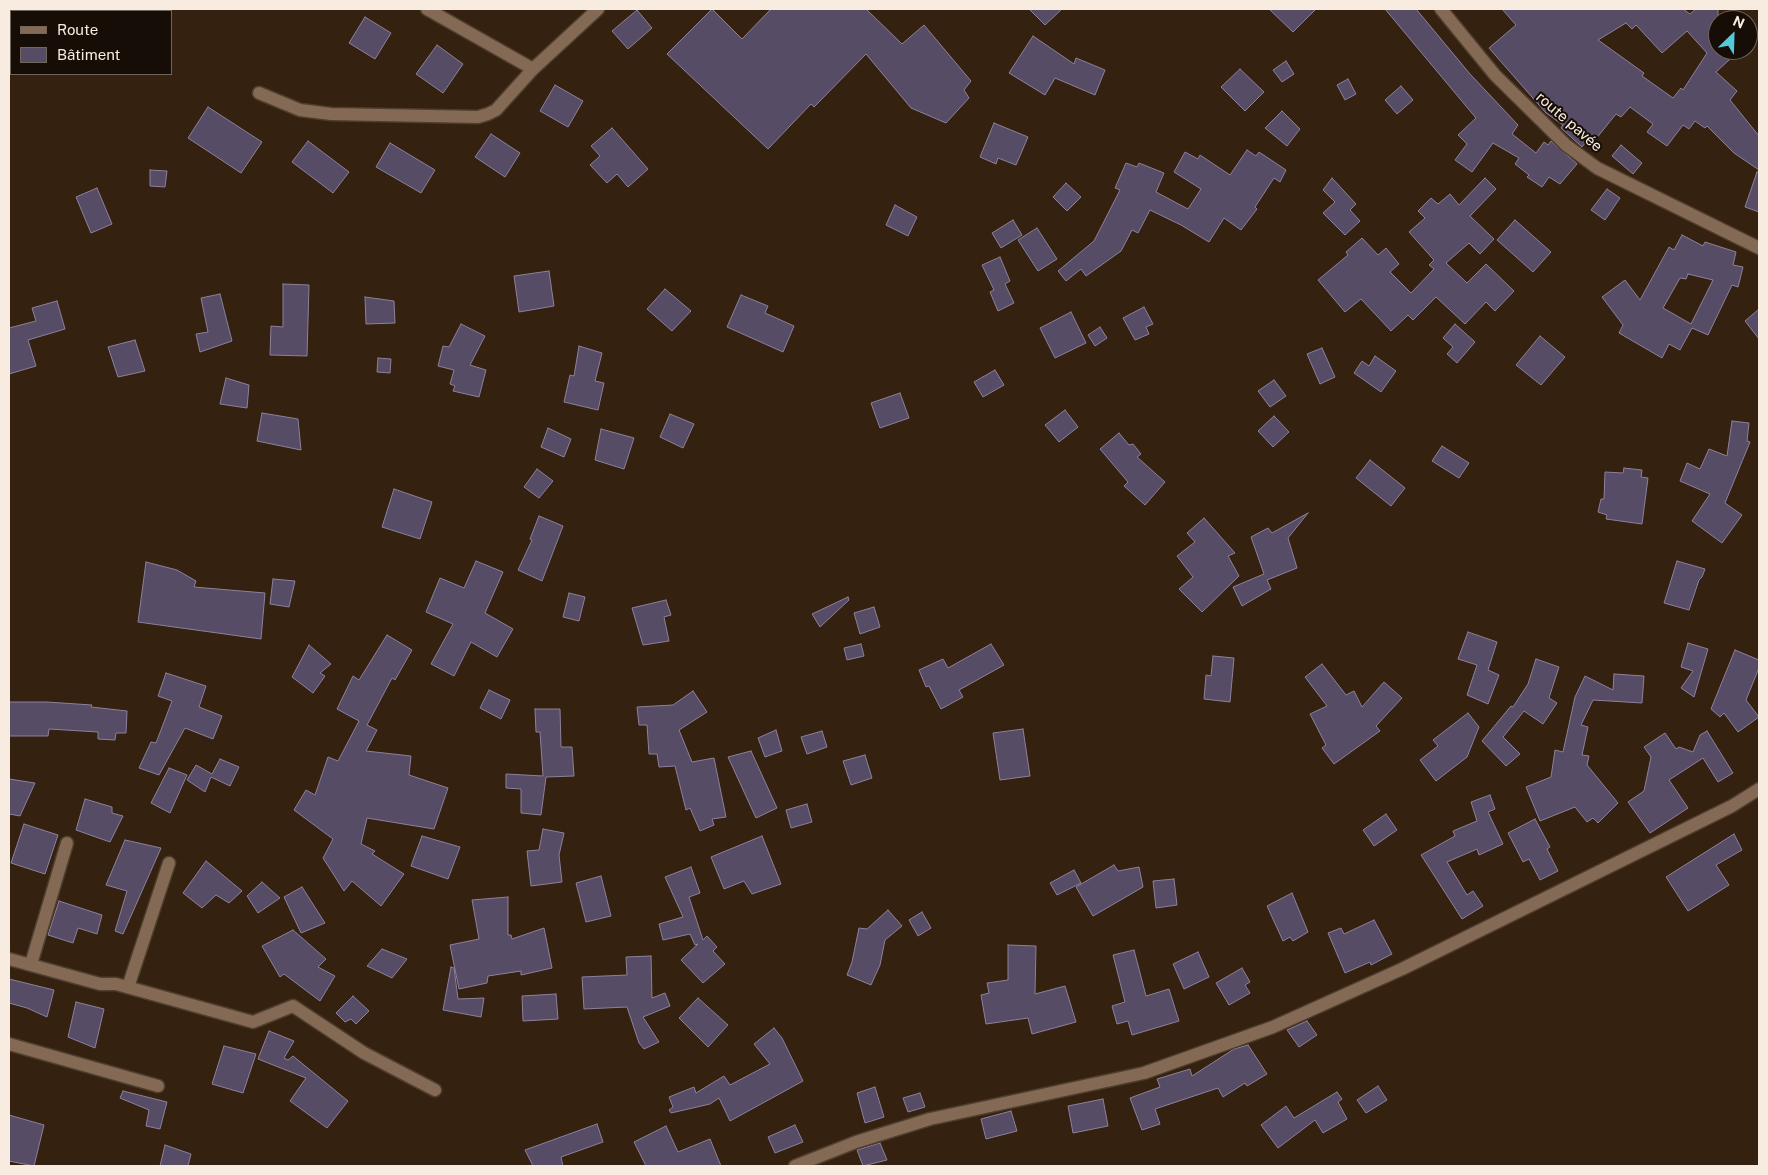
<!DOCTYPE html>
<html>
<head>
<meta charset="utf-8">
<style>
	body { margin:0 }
	#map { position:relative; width:1768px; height:1175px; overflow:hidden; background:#342110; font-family:"Public Sans",sans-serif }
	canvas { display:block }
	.frame { position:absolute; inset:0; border:10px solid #f8ebe0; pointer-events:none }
	.legend { position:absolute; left:10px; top:10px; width:162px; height:65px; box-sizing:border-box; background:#160d06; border:1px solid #70665d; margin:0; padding:6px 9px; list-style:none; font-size:15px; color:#f8ebe0 }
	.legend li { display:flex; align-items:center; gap:10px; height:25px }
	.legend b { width:25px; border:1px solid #70665d }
	.north { position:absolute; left:1708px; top:10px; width:50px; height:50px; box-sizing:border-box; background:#160d06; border:1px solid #70665d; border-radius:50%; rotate:24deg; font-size:14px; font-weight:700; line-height:20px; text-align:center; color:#f8ebe0 }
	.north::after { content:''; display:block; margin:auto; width:18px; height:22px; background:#53cadc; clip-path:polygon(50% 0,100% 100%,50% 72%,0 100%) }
</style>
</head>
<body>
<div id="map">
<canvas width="1768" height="1175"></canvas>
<div class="frame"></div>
<ul class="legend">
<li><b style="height:6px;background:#846954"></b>Route</li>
<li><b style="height:14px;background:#574c65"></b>Bâtiment</li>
</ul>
<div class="north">N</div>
</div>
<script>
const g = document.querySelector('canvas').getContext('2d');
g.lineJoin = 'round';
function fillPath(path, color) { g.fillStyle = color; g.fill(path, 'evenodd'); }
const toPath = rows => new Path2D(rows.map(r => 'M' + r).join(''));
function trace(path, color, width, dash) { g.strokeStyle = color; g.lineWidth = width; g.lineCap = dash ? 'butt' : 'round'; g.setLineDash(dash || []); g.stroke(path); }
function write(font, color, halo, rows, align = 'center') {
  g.font = font + ' "Public Sans",sans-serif'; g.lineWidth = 4; g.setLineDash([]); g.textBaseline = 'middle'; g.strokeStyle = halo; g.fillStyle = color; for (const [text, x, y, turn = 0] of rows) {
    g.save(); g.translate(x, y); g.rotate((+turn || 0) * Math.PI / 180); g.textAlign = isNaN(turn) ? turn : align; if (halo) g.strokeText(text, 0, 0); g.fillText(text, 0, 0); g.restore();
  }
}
const building = toPath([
	[712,9,742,39,771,9,866,9,902,44,924,25,971,81,964,90,969,98,946,123,911,108,866,54,814,107,811,104,768,149,667,54,712,9],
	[1029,9,1062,9,1045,25,1029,9],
	[1269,9,1316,9,1293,32,1269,9],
	[1385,9,1416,9,1470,74,1518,125,1512,134,1536,153,1544,142,1548,145,1551,141,1577,164,1560,184,1549,177,1542,187,1527,177,1529,175,1515,164,1519,158,1493,143,1472,172,1455,160,1467,144,1458,135,1476,118,1385,9],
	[1502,9,1683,9,1690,14,1696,9,1718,9,1718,50,1740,50,1716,72,1737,91,1730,100,1759,136,1759,170,1734,153,1707,126,1705,128,1695,121,1689,129,1683,125,1667,146,1647,132,1653,124,1630,107,1621,117,1616,114,1595,140,1590,137,1582,147,1561,128,1563,125,1546,113,1489,48,1516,25,1502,9],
	[1626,23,1632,29,1636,25,1662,53,1687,31,1707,53,1683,90,1681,88,1673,98,1642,76,1644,73,1598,40,1626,23],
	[637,10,652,28,628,49,612,31,637,10],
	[365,17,391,33,375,59,349,43,365,17],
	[1033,36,1074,64,1076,58,1105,70,1095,95,1055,78,1045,95,1009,73,1033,36],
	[437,45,463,64,443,93,416,74,437,45],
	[1286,61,1294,74,1282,82,1273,70,1286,61],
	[1240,69,1264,92,1245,111,1221,87,1240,69],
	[1348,79,1356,94,1345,100,1337,85,1348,79],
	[555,85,583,101,568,127,540,111,555,85],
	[1401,86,1413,100,1397,114,1385,100,1401,86],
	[208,107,262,142,241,173,188,138,208,107],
	[1282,111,1300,129,1287,146,1265,128,1282,111],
	[994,123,1028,137,1016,165,998,158,996,164,980,157,994,123],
	[612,128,648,169,628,187,617,174,607,183,590,165,600,156,591,146,612,128],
	[491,134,520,153,505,177,475,157,491,134],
	[308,141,349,172,333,193,292,162,308,141],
	[390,143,435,170,421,193,376,167,390,143],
	[1621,145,1642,163,1633,174,1612,156,1621,145],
	[1247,150,1256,156,1259,152,1286,170,1280,182,1274,178,1255,207,1257,209,1241,230,1224,218,1209,242,1181,225,1150,210,1138,233,1132,230,1121,251,1086,276,1081,269,1066,281,1058,271,1094,241,1120,190,1115,188,1126,163,1137,167,1139,163,1164,173,1156,192,1188,209,1201,189,1174,172,1185,152,1198,159,1200,155,1230,175,1247,150],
	[150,170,167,171,165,187,150,186,150,170],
	[1757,172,1759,173,1759,212,1745,207,1757,172],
	[1332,178,1356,204,1350,210,1360,221,1345,235,1323,213,1335,202,1323,190,1332,178],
	[1485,178,1496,189,1470,216,1494,239,1480,254,1469,243,1446,263,1467,283,1486,264,1514,291,1495,311,1486,302,1465,324,1436,297,1413,320,1408,315,1391,331,1361,299,1345,312,1318,280,1348,255,1346,252,1362,238,1378,255,1386,248,1399,264,1390,272,1411,293,1434,269,1429,265,1434,260,1409,232,1425,218,1418,211,1431,198,1438,204,1450,194,1459,205,1485,178],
	[1066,183,1081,197,1067,211,1053,197,1066,183],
	[97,188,112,224,91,233,76,197,97,188],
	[1607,189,1620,198,1605,220,1591,210,1607,189],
	[895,205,917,217,908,236,886,225,895,205],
	[1013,220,1022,235,1001,248,992,233,1013,220],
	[1515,220,1551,252,1533,272,1497,240,1515,220],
	[1037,228,1057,259,1038,271,1018,240,1037,228],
	[1682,235,1703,246,1705,242,1736,252,1733,265,1743,267,1738,287,1732,285,1708,335,1692,328,1680,350,1669,344,1662,358,1619,333,1623,325,1602,297,1625,280,1640,300,1669,247,1674,250,1682,235],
	[1688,274,1713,280,1691,324,1663,308,1680,278,1686,279,1688,274],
	[1000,257,1010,281,1005,284,1014,303,998,311,990,292,994,290,982,265,1000,257],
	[549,271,554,306,519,312,514,276,549,271],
	[283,284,309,285,307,356,270,355,271,326,283,327,283,284],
	[665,289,691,311,672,331,647,309,665,289],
	[220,294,232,341,200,352,196,334,208,332,201,298,220,294],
	[741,295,768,306,765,313,794,326,783,352,727,327,741,295],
	[365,297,394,301,395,323,366,324,365,297],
	[57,301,65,329,28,340,36,366,9,374,9,328,36,321,32,308,57,301],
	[1144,307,1153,324,1146,327,1149,334,1135,340,1123,318,1144,307],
	[1759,309,1759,339,1745,321,1759,309],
	[1071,312,1086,343,1055,358,1040,328,1071,312],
	[461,324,485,336,470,365,486,370,479,397,453,391,455,386,450,384,454,370,438,366,443,346,449,347,461,324],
	[1455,324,1475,342,1457,363,1447,354,1453,347,1443,338,1455,324],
	[1100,327,1107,338,1095,346,1088,335,1100,327],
	[1540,336,1565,357,1541,385,1516,365,1540,336],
	[135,340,145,371,118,377,108,347,135,340],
	[579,346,602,353,595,381,604,383,598,410,564,402,570,375,574,376,579,346],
	[1322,348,1335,377,1320,384,1307,354,1322,348],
	[1375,356,1396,371,1381,392,1354,373,1362,361,1369,366,1375,356],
	[378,358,391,359,390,373,377,372,378,358],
	[995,370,1004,385,983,397,974,382,995,370],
	[226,378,249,385,247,408,220,404,226,378],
	[1274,380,1286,396,1270,407,1258,391,1274,380],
	[900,393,909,418,880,428,871,403,900,393],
	[1065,410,1078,427,1059,442,1045,425,1065,410],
	[262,413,298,419,301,450,257,441,262,413],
	[670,414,694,424,683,448,660,437,670,414],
	[1274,416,1289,432,1273,447,1258,431,1274,416],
	[1732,421,1749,423,1747,441,1750,442,1725,503,1742,515,1722,543,1692,521,1710,494,1680,481,1687,463,1700,469,1709,449,1727,456,1732,421],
	[548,428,571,439,564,457,541,447,548,428],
	[601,429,634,438,624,469,595,460,601,429],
	[1119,433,1129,445,1133,444,1141,454,1137,457,1165,482,1145,505,1124,486,1128,482,1100,449,1119,433],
	[1442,446,1469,463,1459,478,1432,461,1442,446],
	[1370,460,1405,488,1391,506,1356,478,1370,460],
	[1624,468,1642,470,1641,477,1648,478,1642,524,1606,519,1607,515,1598,512,1601,499,1604,499,1605,472,1623,473,1624,468],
	[537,469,553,481,539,498,524,487,537,469],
	[394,489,432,502,420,539,382,527,394,489],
	[1308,513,1288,538,1297,568,1267,580,1271,589,1242,606,1233,587,1264,574,1251,537,1268,528,1272,533,1308,513],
	[539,516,563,526,542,581,518,570,532,540,530,539,539,516],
	[1204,518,1235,553,1228,556,1239,576,1202,612,1179,589,1193,577,1177,556,1195,542,1187,533,1204,518],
	[476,561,503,572,485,613,513,629,497,657,471,642,454,676,431,664,453,624,426,612,440,578,464,588,476,561],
	[1677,561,1705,569,1702,577,1699,580,1689,610,1664,603,1677,561],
	[146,562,177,570,196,581,194,587,265,593,261,639,138,622,146,562],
	[273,579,295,581,289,607,270,604,273,579],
	[569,593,585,597,579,621,563,617,569,593],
	[848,597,849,600,820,627,812,614,848,597],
	[666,600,671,615,664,617,669,641,643,645,632,608,666,600],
	[874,607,880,627,860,634,854,613,874,607],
	[1468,632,1497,642,1488,670,1499,675,1488,704,1467,695,1477,665,1458,659,1468,632],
	[387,635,412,650,395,680,392,678,367,725,377,730,366,751,411,756,409,775,448,788,434,829,367,818,361,844,375,851,372,854,404,874,381,906,352,881,344,891,323,858,333,839,294,810,306,790,315,795,328,757,338,761,359,721,337,709,353,676,359,680,387,635],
	[1688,643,1708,649,1694,697,1681,688,1693,671,1681,667,1688,643],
	[861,644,864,656,847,660,844,648,861,644],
	[991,644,1004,665,959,690,963,697,941,709,929,686,926,687,919,670,943,659,948,668,991,644],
	[309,645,331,664,320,673,325,676,313,693,292,677,309,645],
	[1735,650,1759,660,1759,668,1746,700,1759,717,1738,732,1724,713,1720,717,1711,709,1735,650],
	[1213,656,1234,658,1230,702,1204,699,1206,675,1211,676,1213,656],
	[1536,659,1559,667,1549,698,1557,703,1543,724,1524,711,1503,737,1520,754,1506,766,1482,741,1511,706,1513,707,1528,684,1536,659],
	[1322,664,1346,695,1354,691,1362,707,1384,682,1402,698,1376,726,1380,731,1334,764,1322,748,1326,745,1310,714,1327,706,1305,677,1322,664],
	[166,673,206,686,199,707,222,716,213,739,185,728,159,775,139,768,151,742,156,743,172,701,158,696,166,673],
	[1614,674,1644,676,1642,703,1593,700,1581,725,1588,727,1582,755,1589,756,1587,765,1618,803,1598,823,1593,818,1587,822,1575,807,1540,821,1526,787,1551,777,1555,750,1563,752,1575,697,1585,676,1613,690,1614,674],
	[489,690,510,700,501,719,480,708,489,690],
	[693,691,707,712,679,730,692,762,714,758,726,817,712,819,714,825,700,831,690,808,686,810,675,766,659,767,657,754,649,754,647,725,639,725,637,707,673,705,693,691],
	[9,702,47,702,92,705,91,707,127,711,126,733,116,733,115,740,98,739,98,732,49,729,48,736,9,736,9,702],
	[535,709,560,709,561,747,572,747,574,776,546,777,541,815,521,813,521,789,506,788,506,774,543,776,540,732,536,732,535,709],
	[1468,713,1479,727,1467,757,1436,781,1420,760,1438,746,1433,740,1468,713],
	[1023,729,1030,776,1000,780,993,733,1023,729],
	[776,730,782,751,765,757,758,738,776,730],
	[822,731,827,747,807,754,801,737,822,731],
	[1707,731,1733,773,1718,782,1703,758,1669,780,1688,808,1650,833,1628,802,1644,791,1651,757,1644,747,1665,733,1676,749,1679,747,1693,752,1700,735,1707,731],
	[751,751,777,808,756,818,728,757,751,751],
	[865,755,872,778,851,785,843,761,865,755],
	[220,759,239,767,230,786,211,777,205,792,187,780,196,765,212,774,220,759],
	[169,768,187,775,170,813,151,803,169,768],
	[9,779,35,783,20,816,9,814,9,779],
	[1490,795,1495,809,1488,812,1503,844,1479,855,1477,849,1447,862,1467,895,1473,891,1483,906,1462,919,1421,855,1455,836,1453,831,1477,821,1471,802,1490,795],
	[85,799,112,807,112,813,123,816,110,842,76,830,85,799],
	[807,804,812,822,791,828,786,810,807,804],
	[1386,814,1397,830,1374,846,1363,830,1386,814],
	[1535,819,1550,847,1547,849,1558,871,1540,880,1529,859,1523,862,1508,833,1535,819],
	[24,824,58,835,45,874,11,863,24,824],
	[543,829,564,833,559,855,562,882,531,886,527,851,539,850,543,829],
	[1734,834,1742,850,1716,865,1729,885,1688,911,1666,877,1734,834],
	[422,836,460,847,448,879,411,866,422,836],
	[762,836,781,884,752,894,744,881,724,889,711,857,762,836],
	[125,840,161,848,123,934,115,931,127,891,106,885,125,840],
	[206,861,242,891,229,903,216,895,202,908,183,893,206,861],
	[1114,865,1118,871,1139,867,1143,887,1093,916,1076,887,1114,865],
	[691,867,700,893,689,897,703,940,707,936,717,947,713,951,725,964,703,983,681,960,698,944,695,945,690,934,663,940,659,924,683,917,665,877,691,867],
	[1074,870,1081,883,1057,895,1050,883,1074,870],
	[601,876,611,916,586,922,576,883,601,876],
	[1174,879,1177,905,1156,908,1153,881,1174,879],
	[262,882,280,898,258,913,247,896,262,882],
	[302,887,325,923,301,933,284,897,302,887],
	[1292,893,1308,932,1293,941,1290,937,1283,941,1267,906,1292,893],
	[508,897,508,935,511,935,512,939,544,928,552,968,521,975,521,971,488,976,487,983,459,989,450,945,479,939,472,900,508,897],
	[59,901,102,915,97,934,78,928,73,943,48,935,59,901],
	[888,910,902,926,885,940,880,965,871,985,847,975,852,962,859,928,867,929,888,910],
	[922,912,931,928,918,936,909,920,922,912],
	[1374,920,1392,954,1371,965,1370,962,1345,973,1328,933,1341,928,1344,934,1374,920],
	[293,930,326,959,318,967,335,976,320,1001,284,974,280,977,262,946,293,930],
	[1008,945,1036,946,1035,994,1065,986,1076,1022,1032,1034,1028,1018,986,1024,981,995,989,993,987,983,1008,980,1008,945],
	[382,949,407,959,392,978,367,966,382,949],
	[1134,950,1146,996,1169,989,1179,1021,1132,1035,1128,1021,1117,1024,1112,1006,1125,1002,1113,955,1134,950],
	[1198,952,1209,977,1184,989,1173,964,1198,952],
	[651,956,652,998,665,993,670,1006,643,1017,659,1042,644,1049,639,1043,627,1007,584,1009,582,977,627,975,626,957,651,956],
	[451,967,454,968,458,999,484,998,481,1017,443,1010,451,967],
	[1242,968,1250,982,1245,985,1250,993,1229,1005,1216,983,1242,968],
	[9,979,54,990,47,1017,27,1008,9,1003,9,979],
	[556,994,558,1019,523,1021,522,996,556,994],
	[353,996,369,1011,356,1024,351,1019,345,1022,336,1013,353,996],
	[698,998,728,1025,708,1047,679,1018,698,998],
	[76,1002,104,1009,95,1048,68,1037,76,1002],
	[1307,1021,1317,1035,1299,1047,1287,1030,1307,1021],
	[774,1028,782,1038,803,1081,730,1121,719,1098,710,1104,671,1113,669,1110,673,1107,669,1097,694,1087,696,1093,724,1076,730,1085,770,1064,754,1044,774,1028],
	[269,1031,294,1041,284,1058,288,1060,293,1056,348,1101,327,1128,290,1101,306,1078,258,1059,269,1031],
	[1248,1045,1267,1074,1247,1086,1245,1083,1223,1097,1218,1088,1155,1109,1160,1124,1142,1130,1130,1098,1160,1087,1157,1079,1190,1069,1192,1076,1234,1049,1248,1045],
	[224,1046,256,1054,243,1093,212,1084,224,1046],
	[1378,1086,1387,1100,1366,1113,1357,1100,1378,1086],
	[875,1087,884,1117,865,1123,857,1093,875,1087],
	[123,1091,167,1102,160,1129,146,1126,149,1110,120,1098,123,1091],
	[1337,1092,1342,1099,1338,1102,1347,1119,1323,1133,1315,1120,1278,1148,1261,1125,1286,1106,1294,1118,1337,1092],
	[920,1093,925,1107,908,1112,903,1098,920,1093],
	[1103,1099,1108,1126,1073,1133,1068,1106,1103,1099],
	[1011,1111,1017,1131,986,1139,981,1119,1011,1111],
	[9,1115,44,1125,34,1166,9,1161,9,1115],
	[597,1124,603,1142,561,1157,563,1166,533,1166,525,1150,597,1124],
	[795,1125,803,1142,775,1153,768,1137,795,1125],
	[666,1126,678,1152,710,1139,721,1166,646,1166,634,1142,666,1126],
	[880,1143,887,1160,863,1166,857,1150,880,1143],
	[165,1145,191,1154,188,1166,160,1166,165,1145]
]);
const street = toPath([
	[427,9,533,69],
	[1441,9,1495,75,1566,145,1597,168,1759,248],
	[259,93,300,110,331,114,478,117,488,114,496,110,533,69,598,9],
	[9,959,100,984,116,984,253,1022,293,1006,364,1053,435,1090],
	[31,964,67,843],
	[128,987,169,863],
	[9,1044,158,1086],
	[795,1166,856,1142,930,1119,1144,1073,1273,1027,1402,969,1732,806,1759,789]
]);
const streetNames = [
	["route pavée",1569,122,41]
];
fillPath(building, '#574c65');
trace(building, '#8d819c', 1);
trace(street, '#4f3d2d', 15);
trace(street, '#846954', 12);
write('15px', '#f8ebe0', '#160d06', streetNames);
</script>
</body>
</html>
